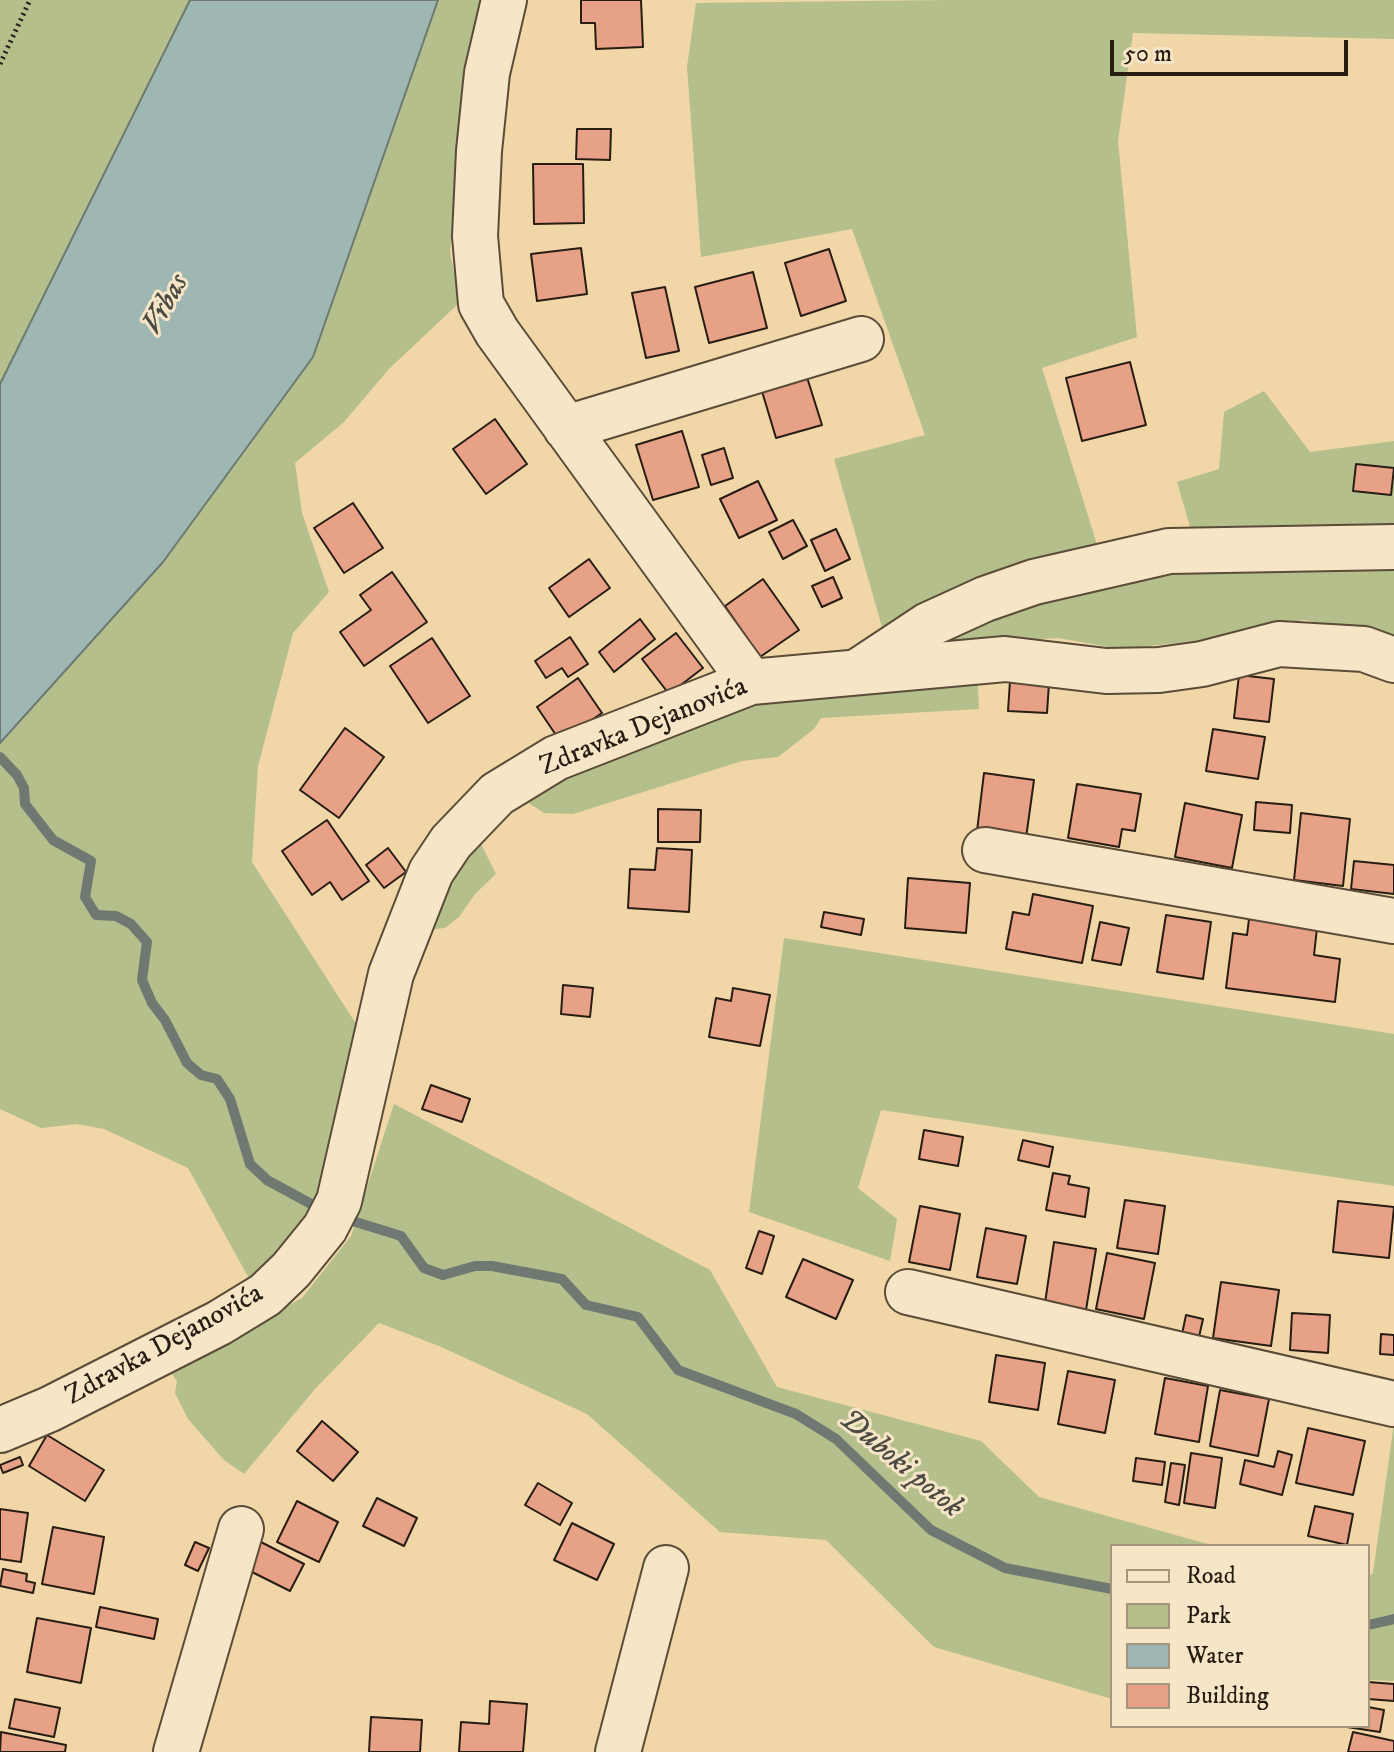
<!DOCTYPE html>
<html>
<head>
<meta charset="utf-8">
<style>
	body { margin:0 }
	#map { position:relative; width:1394px; height:1752px; overflow:hidden; background:#f1d7a7; font-family:"IM FELL DW Pica",serif }
	canvas { display:block }
	.legend { position:absolute; left:1110px; top:1544px; width:260px; height:184px; box-sizing:border-box; background:#f6e5c6; border:2px solid #a4957e; margin:0; padding:10px 14px; list-style:none; font-size:24px; color:#281d13 }
	.legend li { display:flex; align-items:center; gap:16px; height:40px }
	.legend b { width:40px; border:2px solid #a4957e }
	.scale { position:absolute; left:1110px; top:40px; width:238px; height:36px; box-sizing:border-box; border:4px solid #281d13; border-top:0; padding-left:10px; font-size:24px; line-height:28px; white-space:nowrap; color:#281d13; -webkit-text-stroke:6px #f6e5c6; paint-order:stroke }
</style>
</head>
<body>
<div id="map">
<canvas width="1394" height="1752"></canvas>
<ul class="legend">
<li><b style="height:10px;background:#f6e5c6"></b>Road</li>
<li><b style="height:22px;background:#b4bf8c"></b>Park</li>
<li><b style="height:22px;background:#9fb7b2"></b>Water</li>
<li><b style="height:22px;background:#e7a186"></b>Building</li>
</ul>
<div class="scale">50 m</div>
</div>
<script>
const g = document.querySelector('canvas').getContext('2d');
g.lineJoin = 'round';
function fillPath(path, color) { g.fillStyle = color; g.fill(path, 'evenodd'); }
const toPath = rows => new Path2D(rows.map(r => 'M' + r).join(''));
function trace(path, color, width, dash) { g.strokeStyle = color; g.lineWidth = width; g.lineCap = dash ? 'butt' : 'round'; g.setLineDash(dash || []); g.stroke(path); }
function write(font, color, halo, rows, align = 'center') {
  g.font = font + ' "IM FELL DW Pica",serif'; g.lineWidth = 6; g.setLineDash([]); g.textBaseline = 'middle'; g.strokeStyle = halo; g.fillStyle = color; for (const [text, x, y, turn = 0] of rows) {
    g.save(); g.translate(x, y); g.rotate((+turn || 0) * Math.PI / 180); g.textAlign = isNaN(turn) ? turn : align; if (halo) g.strokeText(text, 0, 0); g.fillText(text, 0, 0); g.restore();
  }
}
const green = toPath([
	[0,0,190,0,0,383],
	[438,0,488,0,463,125,450,252,460,302,389,369,344,422,295,463,302,513,329,592,293,633,258,766,252,862,358,1027,328,1183,277,1265,251,1282,188,1168,104,1129,77,1124,41,1128,0,1109,0,743,163,562,313,357],
	[948,0,1394,0,1394,39,1133,33,1118,141,1137,337,1042,368,1099,551,942,599,882,627,834,459,925,435,852,229,701,257,687,67,696,3],
	[1264,391,1310,452,1394,441,1394,529,1193,537,1177,482,1219,469,1224,412],
	[1394,567,1394,636,1304,620,1206,640,1121,649,1058,638,934,644,985,615,1170,570],
	[977,670,979,709,821,718,814,729,778,757,742,761,573,814,544,813,521,798,561,767,745,695],
	[475,832,496,874,475,894,459,917,445,928,425,930],
	[784,938,1394,1034,1394,1186,881,1110,858,1188,897,1219,890,1261,749,1212],
	[394,1104,710,1270,777,1387,981,1441,1039,1497,1215,1546,1112,1546,1112,1699,934,1647,826,1540,720,1532,587,1414,439,1346,379,1323,315,1389,244,1474,224,1460,188,1419,175,1393,177,1381,168,1369,302,1298,351,1236],
	[1394,1423,1394,1681,1368,1680,1368,1577,1373,1573]
]);
const water = toPath([
	[190,0,438,0,313,357,163,562,0,743,0,384,190,0]
]);
const stream = toPath([
	[0,757,17,775,24,788,25,804,53,840,91,861,85,897,96,915,116,916,131,924,147,942,142,980,152,1003,165,1020,187,1063,201,1075,217,1079,230,1099,250,1164,267,1180,324,1211],
	[343,1218,401,1236,424,1268,443,1275,475,1266,492,1266,562,1279,586,1305,638,1317,678,1370,796,1414,836,1439,931,1530,1005,1568,1112,1589],
	[1368,1625,1394,1619]
]);
const building = toPath([
	[581,0,641,0,643,47,596,49,595,23,581,23,581,0],
	[577,129,611,129,610,160,576,159,577,129],
	[533,164,583,164,584,223,534,224,533,164],
	[581,248,587,294,537,301,531,254,581,248],
	[829,249,846,301,801,316,785,263,829,249],
	[753,272,767,328,709,343,695,287,753,272],
	[665,287,679,351,646,358,632,293,665,287],
	[1130,362,1146,425,1082,441,1066,378,1130,362],
	[806,374,822,425,776,438,761,388,806,374],
	[495,419,527,464,486,494,453,449,495,419],
	[682,431,699,487,653,500,636,445,682,431],
	[724,448,733,478,711,485,702,455,724,448],
	[1356,464,1394,468,1391,495,1353,491,1356,464],
	[758,481,777,520,739,538,720,499,758,481],
	[353,503,383,548,344,573,314,528,353,503],
	[793,520,807,546,783,559,769,532,793,520],
	[836,529,850,559,825,571,811,540,836,529],
	[589,559,610,588,569,617,549,588,589,559],
	[392,572,427,622,364,666,340,632,371,610,360,595,392,572],
	[833,577,842,598,822,607,812,586,833,577],
	[763,579,799,630,760,657,725,606,763,579],
	[640,619,655,639,614,672,599,652,640,619],
	[676,633,703,668,669,694,642,659,676,633],
	[570,637,588,664,568,677,562,668,546,678,535,661,570,637],
	[432,638,470,696,428,723,390,666,432,638],
	[1239,675,1274,679,1269,722,1234,718,1239,675],
	[578,678,602,713,560,741,537,707,578,678],
	[1010,681,1049,683,1047,713,1008,711,1010,681],
	[345,728,384,757,339,818,300,790,345,728],
	[1213,729,1265,737,1258,779,1206,771,1213,729],
	[984,773,1034,780,1026,838,977,831,984,773],
	[1077,784,1141,794,1135,831,1122,829,1119,847,1068,838,1077,784],
	[1256,802,1292,805,1290,833,1254,830,1256,802],
	[1185,803,1242,815,1232,868,1175,857,1185,803],
	[658,809,701,810,700,842,658,842,658,809],
	[1301,813,1350,819,1343,886,1294,880,1301,813],
	[327,820,369,881,342,900,330,882,312,895,282,851,327,820],
	[388,848,406,872,384,888,366,865,388,848],
	[657,848,692,850,689,912,628,908,630,869,655,870,657,848],
	[1354,861,1394,865,1394,894,1351,889,1354,861],
	[908,878,970,883,966,933,905,928,908,878],
	[1033,894,1093,906,1082,963,1006,949,1013,912,1029,915,1033,894],
	[824,912,864,919,861,935,821,927,824,912],
	[1166,915,1211,922,1203,979,1157,972,1166,915],
	[1249,919,1317,928,1314,955,1340,959,1335,1002,1226,988,1233,933,1247,935,1249,919],
	[1100,922,1129,928,1121,965,1092,960,1100,922],
	[563,985,593,988,590,1017,561,1014,563,985],
	[733,988,770,995,760,1046,709,1037,716,998,731,1001,733,988],
	[431,1085,470,1099,462,1122,422,1109,431,1085],
	[924,1130,963,1137,958,1166,919,1159,924,1130],
	[1023,1140,1053,1147,1049,1167,1018,1160,1023,1140],
	[1053,1173,1070,1176,1068,1184,1089,1188,1085,1217,1046,1210,1053,1173],
	[1125,1200,1165,1206,1158,1254,1117,1248,1125,1200],
	[1338,1201,1394,1207,1389,1258,1333,1252,1338,1201],
	[920,1206,960,1214,950,1270,909,1262,920,1206],
	[986,1228,1026,1236,1017,1284,977,1277,986,1228],
	[759,1231,774,1236,762,1274,746,1268,759,1231],
	[1054,1242,1096,1249,1086,1310,1045,1303,1054,1242],
	[1107,1253,1155,1263,1144,1319,1096,1309,1107,1253],
	[803,1259,853,1280,836,1319,786,1297,803,1259],
	[1221,1282,1279,1290,1271,1346,1213,1338,1221,1282],
	[1292,1313,1330,1315,1328,1353,1290,1350,1292,1313],
	[1186,1315,1203,1319,1199,1337,1182,1334,1186,1315],
	[1381,1334,1394,1335,1394,1355,1380,1354,1381,1334],
	[996,1355,1045,1363,1038,1410,989,1402,996,1355],
	[1068,1371,1115,1380,1105,1433,1058,1424,1068,1371],
	[1165,1378,1208,1386,1199,1442,1155,1434,1165,1378],
	[1220,1390,1269,1399,1258,1456,1210,1446,1220,1390],
	[322,1421,358,1452,333,1481,297,1451,322,1421],
	[1308,1428,1365,1441,1353,1495,1296,1483,1308,1428],
	[47,1435,104,1470,85,1501,29,1466,47,1435],
	[1278,1451,1292,1455,1282,1495,1240,1484,1245,1460,1274,1467,1278,1451],
	[1191,1453,1222,1458,1215,1508,1184,1503,1191,1453],
	[20,1457,23,1465,3,1473,0,1465,20,1457],
	[1136,1458,1165,1462,1162,1485,1133,1481,1136,1458],
	[1171,1463,1185,1465,1179,1505,1165,1502,1171,1463],
	[538,1483,572,1503,560,1525,525,1505,538,1483],
	[377,1498,417,1518,404,1546,363,1526,377,1498],
	[297,1501,338,1522,319,1562,277,1542,297,1501],
	[1315,1506,1353,1514,1347,1545,1308,1536,1315,1506],
	[0,1509,28,1513,21,1562,0,1559,0,1509],
	[572,1523,614,1544,597,1580,554,1560,572,1523],
	[53,1527,104,1537,94,1594,42,1584,53,1527],
	[255,1539,304,1564,290,1591,242,1567,255,1539],
	[195,1542,209,1548,198,1571,185,1565,195,1542],
	[3,1569,27,1574,26,1581,35,1583,33,1593,0,1586,3,1569],
	[100,1607,158,1619,154,1639,96,1627,100,1607],
	[37,1618,91,1628,81,1683,27,1672,37,1618],
	[1368,1682,1394,1684,1394,1701,1368,1699,1368,1682],
	[15,1699,60,1708,54,1737,9,1728,15,1699],
	[490,1701,527,1704,523,1752,459,1752,461,1722,489,1724,490,1701],
	[1368,1707,1384,1710,1380,1732,1347,1727,1368,1726,1368,1707],
	[371,1717,422,1720,420,1752,369,1752,371,1717],
	[1,1732,66,1745,65,1752,0,1752,1,1732],
	[1353,1732,1394,1741,1394,1752,1348,1752,1353,1732]
]);
const path = toPath([
	[0,64,30,0]
]);
const minor = toPath([
	[504,0,487,73,479,151,475,236,481,304,497,332,751,682],
	[566,428,861,339],
	[860,670,928,625,985,599,1034,582,1169,551,1394,547],
	[985,850,1394,921],
	[908,1292,1394,1404],
	[0,1430,50,1409,219,1323,265,1295,291,1270,325,1228,339,1201,391,974,431,872,451,842,497,794,556,758,751,682,1005,659,1106,671,1159,670,1202,664,1279,644,1364,649,1394,660],
	[176,1752,241,1529],
	[618,1752,666,1568]
]);
const streetNames = [
	["Zdravka Dejanovića",644,728,-22],
	["Zdravka Dejanovića",165,1346,-29]
];
const waterNames = [
	["Vrbas",167,305,-61],
	["Duboki potok",900,1465,40]
];
fillPath(green, '#b4bf8c');
fillPath(water, '#9fb7b2');
trace(water, '#6f7972', 2);
trace(stream, '#6f7972', 10);
fillPath(building, '#e7a186');
trace(building, '#281d13', 2);
trace(minor, '#5a4c38', 48);
trace(path, '#281d13', 5, [2, 4]);
trace(minor, '#f6e5c6', 44);
write('28px', '#281d13', '#f6e5c6', streetNames);
write('italic 30px', '#4c4b43', '#f6e5c6', waterNames);
</script>
</body>
</html>
